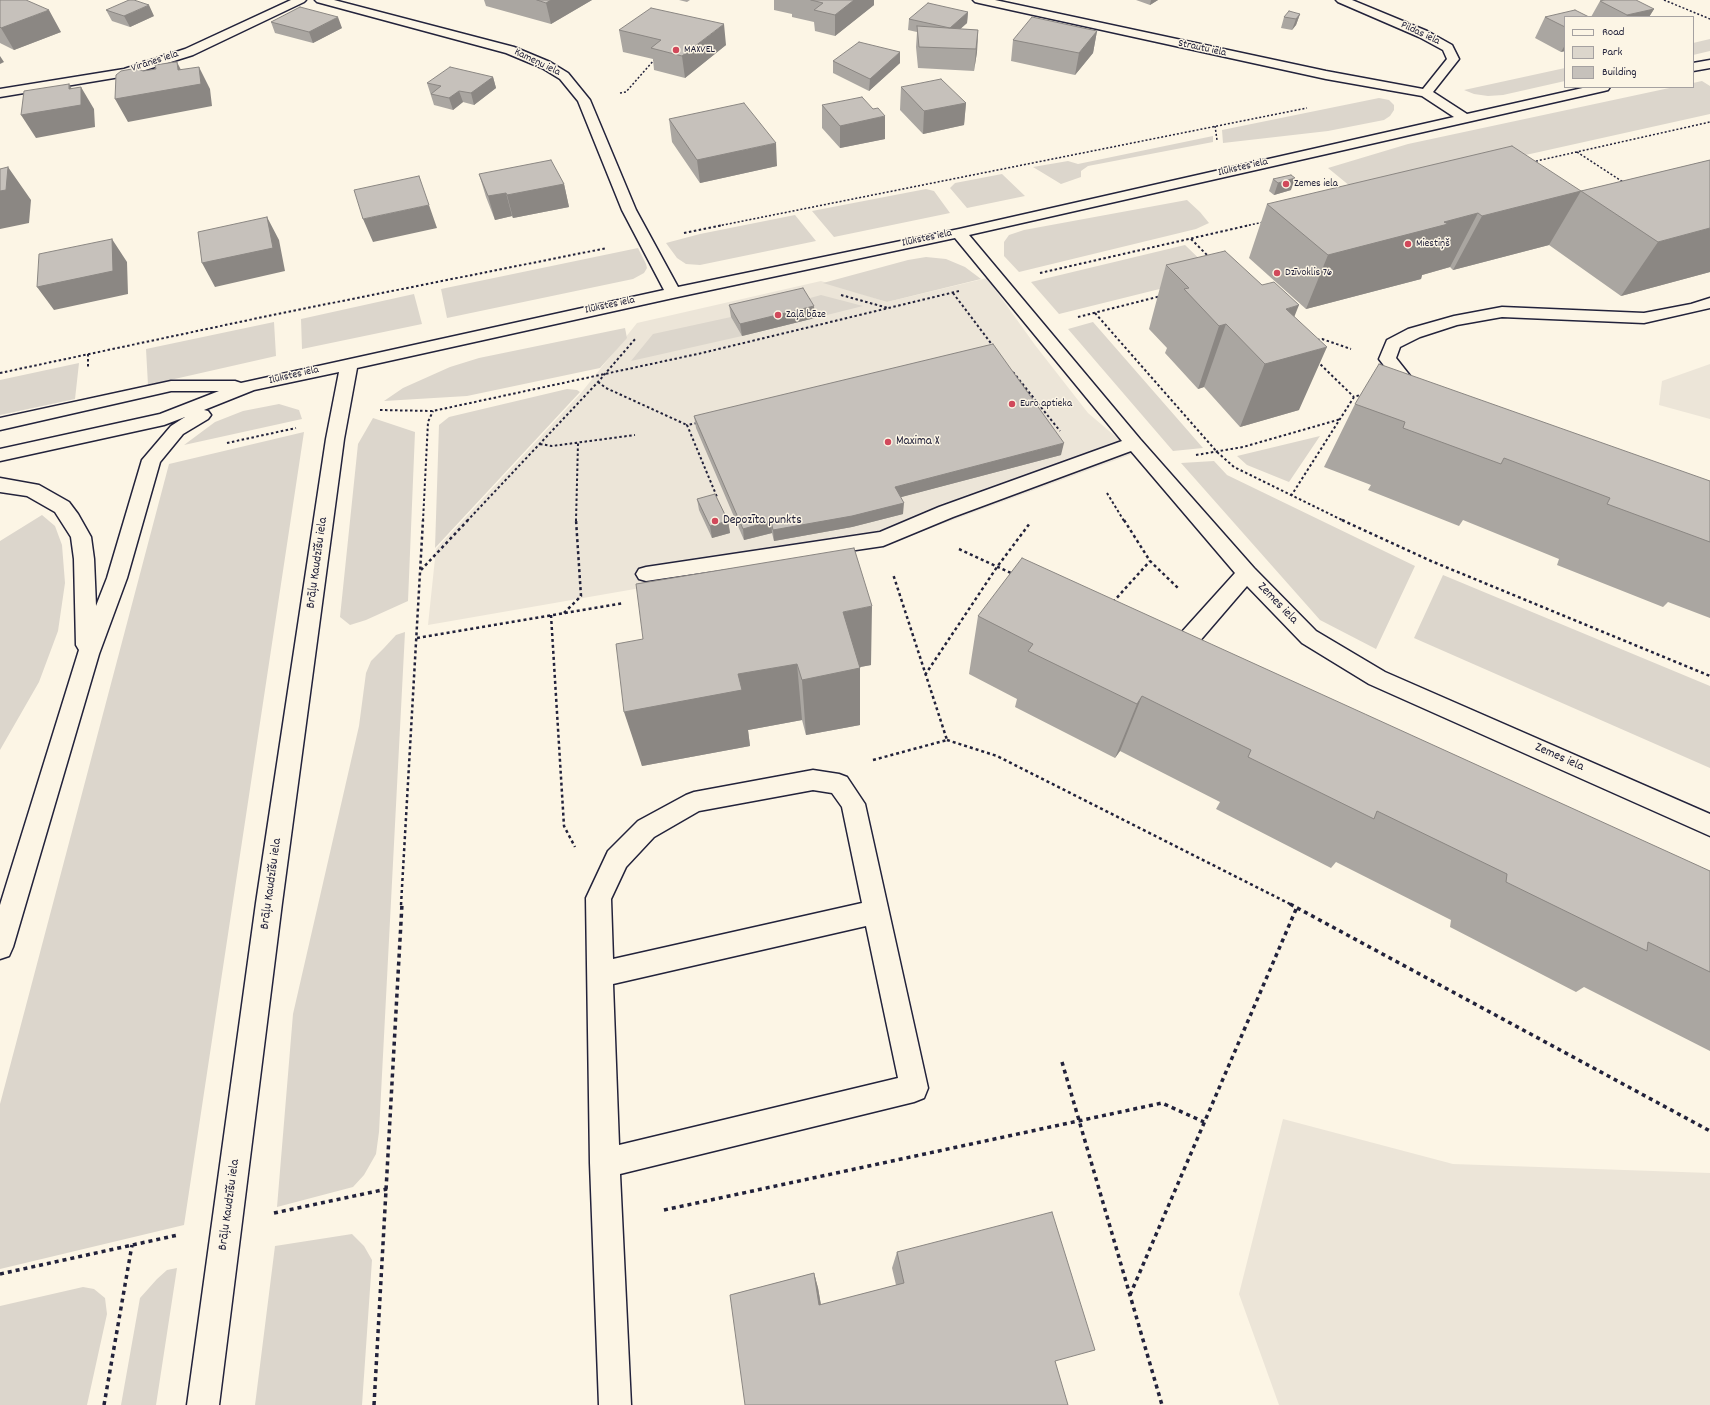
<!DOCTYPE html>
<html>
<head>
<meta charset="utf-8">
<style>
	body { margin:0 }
	#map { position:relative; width:1710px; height:1405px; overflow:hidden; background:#fcf5e5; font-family:Dekko,sans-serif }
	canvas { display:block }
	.legend { position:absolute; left:1564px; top:16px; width:130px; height:72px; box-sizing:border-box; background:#fcf5e5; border:1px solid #a5a1a1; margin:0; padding:5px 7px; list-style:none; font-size:12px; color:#22223b }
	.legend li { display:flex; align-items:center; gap:8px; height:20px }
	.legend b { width:20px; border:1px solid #a5a1a1 }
</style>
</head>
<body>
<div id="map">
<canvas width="1710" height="1405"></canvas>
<ul class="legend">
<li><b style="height:5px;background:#fcf5e5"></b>Road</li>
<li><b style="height:11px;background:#dcd6cc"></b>Park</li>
<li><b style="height:11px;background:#c6c1bb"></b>Building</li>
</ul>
</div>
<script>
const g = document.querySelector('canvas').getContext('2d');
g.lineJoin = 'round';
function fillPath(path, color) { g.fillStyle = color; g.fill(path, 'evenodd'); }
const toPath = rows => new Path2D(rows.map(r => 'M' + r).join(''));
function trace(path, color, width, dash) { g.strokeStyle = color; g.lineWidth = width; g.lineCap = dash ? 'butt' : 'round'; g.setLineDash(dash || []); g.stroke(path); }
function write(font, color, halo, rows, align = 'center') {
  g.font = font + ' Dekko,sans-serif'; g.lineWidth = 3; g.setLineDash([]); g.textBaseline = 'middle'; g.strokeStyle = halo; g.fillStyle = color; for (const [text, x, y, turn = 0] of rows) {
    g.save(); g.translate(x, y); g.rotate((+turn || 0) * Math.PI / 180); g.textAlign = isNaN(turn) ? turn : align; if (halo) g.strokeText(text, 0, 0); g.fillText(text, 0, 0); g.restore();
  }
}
const built = toPath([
	[987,278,1035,345,1088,413,1135,453,882,546,428,625,436,549,581,393,637,323,821,281,887,302],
	[1710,364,1710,419,1659,405,1662,381],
	[1283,1119,1453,1164,1710,1173,1710,1405,1279,1405,1239,1294]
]);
const green = toPath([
	[1710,39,1710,51,1693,55,1693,43],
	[1565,68,1565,81,1503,95,1488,96,1474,94,1464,90],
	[1702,81,1710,86,1710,114,1440,174,1356,191,1328,168,1408,144,1674,87,1693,87,1693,83],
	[1379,98,1389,100,1394,105,1394,110,1390,116,1384,120,1328,131,1223,143,1222,130],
	[1213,136,1213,142,1088,166,1081,171,1081,177,1061,184,1033,167,1068,161,1078,164],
	[1002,174,1025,196,967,208,950,188,955,183],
	[926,189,934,191,950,213,834,237,812,211],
	[1187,200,1200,212,1209,223,1196,229,1019,272,1004,256,1004,242,1009,235,1024,230],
	[795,215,816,241,700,265,686,264,677,258,666,243,700,234],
	[1185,245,1216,275,1059,314,1031,282],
	[638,248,646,264,647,268,644,273,633,279,447,318,441,289],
	[926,257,946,259,965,267,981,279,887,302,823,283,908,260],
	[414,294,422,324,302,349,301,319],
	[821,295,863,306,815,318,803,300],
	[731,317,742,336,631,361,653,334],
	[274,322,276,356,148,385,146,349],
	[1093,322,1203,448,1173,451,1068,329],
	[625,328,627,338,600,368,467,396,384,401,403,388,450,367,479,358],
	[79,363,75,399,0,415,0,380],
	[567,389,577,390,580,392,435,548,439,425,449,417],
	[279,404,299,410,302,419,184,445,215,422,243,411],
	[373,418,415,432,408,601,366,620,350,625,340,617,358,444],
	[304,432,184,1225,0,1269,0,1104,169,464],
	[1320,436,1289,482,1247,465,1237,456],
	[1214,461,1227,475,1415,566,1376,649,1320,620,1181,463],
	[42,515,55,526,62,545,65,583,58,631,39,682,0,750,0,541],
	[1443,575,1710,686,1710,768,1414,638],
	[405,632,379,1132,376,1154,364,1175,353,1187,277,1207,293,1014,359,726,366,673,371,661,384,648,396,635],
	[352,1234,364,1246,372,1260,362,1405,255,1405,275,1246],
	[177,1268,156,1405,121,1405,140,1298,157,1279,167,1270],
	[83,1287,94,1289,105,1298,107,1314,87,1405,0,1405,0,1306]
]);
const pathFar3 = toPath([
	[1664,0,1710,19],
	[620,93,626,92,654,60],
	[1215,126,1217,140],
	[1577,152,1623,182],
	[1532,162,1710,122],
	[718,226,1307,108],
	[1245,226,1264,222]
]);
const pathFar2 = toPath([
	[684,233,723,225],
	[1191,239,1209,257],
	[1040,273,1250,225],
	[953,293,993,346],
	[841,295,888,308],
	[1095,313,1217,452,1234,467,1344,521],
	[1078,317,1161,296],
	[1317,340,1322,339,1351,349],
	[88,354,88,368],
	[1317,361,1354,397],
	[1013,372,1060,431],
	[0,373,277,314,607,248],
	[598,382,606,388,687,425],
	[380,410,433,411,702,353,959,291],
	[697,423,687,425,717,497],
	[227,443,296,428],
	[540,444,552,446,635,435],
	[1196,455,1243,447,1341,419],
	[1107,493,1124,521],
	[1291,496,1354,397,1363,394],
	[423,521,428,422,433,411],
	[467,521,598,382,636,338],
	[576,521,578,443]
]);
const pathFar1 = toPath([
	[1124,520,1150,561,1179,589],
	[1342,520,1431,561,1710,676],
	[959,549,1013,574],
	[421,570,468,520],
	[1113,602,1150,561],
	[564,613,581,596,576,520],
	[551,615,564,826,575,847],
	[417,638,624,603],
	[925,675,997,567,1030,523],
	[947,740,997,756,1292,905],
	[873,760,947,740,893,574],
	[401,905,423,520]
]);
const path = toPath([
	[1290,904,1710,1131],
	[1062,1062,1162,1405],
	[664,1210,1162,1103,1204,1122],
	[274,1213,387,1189],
	[0,1274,178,1235],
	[1130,1295,1297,907],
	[104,1405,132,1245],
	[374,1405,402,904]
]);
const minor = toPath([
	[291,0,306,0,304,2,193,55,126,76,0,97,0,89,124,69,185,49,291,0],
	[315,0,334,0,514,47,550,62,568,73,590,100,636,210,678,287,959,229,1454,117,1422,96,1326,79,979,3,975,2,973,0,995,0,1326,71,1423,89,1447,59,1443,50,1419,37,1338,2,1336,0,1352,0,1427,31,1452,45,1459,59,1433,92,1467,114,1587,87,1610,87,1608,90,1604,91,969,235,1140,439,1254,568,1316,631,1385,672,1710,814,1710,836,1369,684,1302,643,1247,586,1186,657,1178,659,1170,657,1167,651,1170,645,1235,573,1131,451,953,517,883,546,646,581,639,579,636,574,639,569,646,567,880,532,939,507,1122,441,955,238,673,298,357,368,344,439,282,903,219,1405,187,1405,256,903,326,439,339,372,254,390,204,410,208,411,211,415,208,419,183,434,160,462,127,578,99,654,13,947,9,956,0,959,0,905,79,650,76,645,74,559,71,537,55,512,27,496,0,492,0,478,39,485,69,502,78,514,91,537,94,559,96,606,107,578,142,460,171,426,185,417,164,425,0,461,0,449,160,414,219,391,171,391,0,430,0,418,171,381,235,381,241,383,664,290,622,210,578,101,560,79,542,68,506,53,317,2,315,0],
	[1710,60,1710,68,1693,71,1693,63,1710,60],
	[1710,298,1710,308,1644,323,1502,317,1457,325,1420,337,1400,347,1396,358,1411,377,1425,385,1428,389,1425,393,1419,395,1399,385,1379,359,1387,340,1408,329,1454,316,1502,307,1644,313,1691,304,1710,298],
	[813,770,839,774,847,777,865,804,928,1088,924,1098,914,1102,620,1174,631,1405,599,1405,590,1163,586,898,608,851,638,821,686,795,694,792,813,770],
	[813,790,832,793,842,807,862,903,613,959,611,899,626,867,654,837,699,811,813,790],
	[866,926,898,1078,619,1145,613,984,866,926]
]);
const wall = toPath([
	[0,0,61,32,14,50,0,43],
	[484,0,592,0,551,24,486,6],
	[679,0,690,0,687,2],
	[774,0,874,0,874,5,835,36,815,31,814,22,792,17,792,14,774,10],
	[1136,0,1158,0,1150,5],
	[1600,1,1654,9,1649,17,1591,17],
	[106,10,154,16,130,27,112,21],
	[968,12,967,23,960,29,978,30,977,52,974,71,918,68,916,47,917,32,908,30,909,19],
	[1300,14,1296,25,1292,30,1281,28,1284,17],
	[1545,17,1565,17,1565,51,1561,52,1535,38],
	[271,22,342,28,313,43,275,33],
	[619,30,726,45,685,78,654,70,653,59,623,52],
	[1097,31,1093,53,1075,75,1011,61,1013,40],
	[833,61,900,63,869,91,833,73],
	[493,77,496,88,474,105,463,102,453,110,434,105,427,83],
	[901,87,966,103,964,125,923,134,900,110],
	[822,105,873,109,885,139,840,148,822,128],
	[669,119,777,166,700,183,672,142],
	[1710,160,1710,272,1621,296,1549,245,1453,270,1450,267,1422,275,1421,279,1306,309,1249,258,1267,204,1581,191],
	[479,174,564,184,569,207,513,218,512,216,495,220,486,197],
	[1273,179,1291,190,1274,195,1269,191],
	[1166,265,1295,317,1299,410,1240,427,1204,387,1198,389,1165,353,1167,348,1149,329],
	[729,305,815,318,742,336,731,317],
	[1355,404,1710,481,1710,618,1668,602,1663,607,1557,565,1559,559,1463,520,1459,526,1368,490,1371,485,1324,467],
	[694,416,1061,455,901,497,903,514,852,527,774,541,772,533,744,540,696,428],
	[697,499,728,521,730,533,712,538,699,510],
	[978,616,1710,871,1710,1051,1584,987,1576,992,1450,927,1451,920,1336,862,1331,868,1216,809,1220,802,1120,751,1115,758,1015,707,1017,699,969,674],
	[616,644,871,665,860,667,860,725,806,735,802,720,748,730,750,746,642,766],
	[897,1252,1095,1350,730,1295,814,1273,818,1288,821,1305,896,1285,892,1268]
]);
const shadedWall = toPath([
	[551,0,592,0,551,24,546,3],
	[854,0,874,0,874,5,835,36,835,15],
	[1151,0,1158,0,1150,5],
	[149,5,154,16,130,27,124,16],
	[1654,9,1649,17,1626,17,1627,15],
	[49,10,61,32,14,50,1,28],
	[968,12,967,23,948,40,949,29],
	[1300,14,1296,25,1292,30,1296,19],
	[338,17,342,28,313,43,309,32],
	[724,24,726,45,685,78,682,56],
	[978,30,977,52,974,71,976,49],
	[1097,31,1093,53,1075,75,1079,53],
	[1565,45,1565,51,1561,52],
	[900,52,900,63,869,91,870,79],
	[0,56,4,62,0,64],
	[177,62,188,84,199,67,210,89,212,106,128,122,115,99,178,70],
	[493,77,496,88,474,105,471,93],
	[69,84,81,104,81,87,94,109,95,127,36,138,21,115,69,89],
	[459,91,463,102,453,110,449,98],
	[966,103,964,125,923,134,924,111],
	[885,116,885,139,840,148,840,126],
	[776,143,777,166,700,183,697,160],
	[8,167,31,200,29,223,0,229,0,191],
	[1295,178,1291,190,1274,195,1278,183],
	[564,184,569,207,513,218,507,195],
	[1581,191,1549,245,1453,270,1482,216],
	[506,193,512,216,495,220,488,196],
	[429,205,437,228,373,242,363,219],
	[1478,213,1450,267,1422,275,1421,279,1306,309,1328,255,1444,222],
	[267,217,279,240,285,271,215,287,202,263],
	[1710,228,1710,272,1621,296,1658,242],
	[112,239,127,262,128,294,54,310,37,287],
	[1299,305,1277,360,1327,347,1299,410,1240,427,1286,309],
	[814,306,815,318,742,336,740,324],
	[1226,324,1204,387,1198,389,1219,326],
	[1064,443,1061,455,894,499,895,487],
	[904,503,903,514,852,527,774,541,773,530],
	[728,521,730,533,712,538,710,526],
	[771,521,772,533,744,540,743,529],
	[872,606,871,665,844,670,843,612],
	[797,664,802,720,748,730,750,746,642,766,624,712,738,674],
	[860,668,860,725,806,735,802,680],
	[1142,696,1120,751,1115,758,1137,704],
	[814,1273,818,1288,823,1317,819,1305]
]);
const building = toPath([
	[0,0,26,0,49,10,1,28,0,27,0,0],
	[129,0,134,0,149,5,124,16,106,10,129,0],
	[537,0,551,0,546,3,537,0],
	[811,0,854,0,835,15,814,10,823,3,811,0],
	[1604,0,1636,0,1654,9,1627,15,1600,1,1604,0],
	[928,3,968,12,950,28,909,19,928,3],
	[300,7,338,17,309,32,271,22,300,7],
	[651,8,724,24,682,56,651,48,661,40,619,30,651,8],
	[1575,10,1589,17,1565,17,1565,27,1545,17,1575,10],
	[1289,11,1300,14,1296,19,1284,17,1289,11],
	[1032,17,1097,31,1079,53,1013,40,1032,17],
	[917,26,978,30,976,49,919,47,917,26],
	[859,42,900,52,870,79,833,61,859,42],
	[175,62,177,62,178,70,199,67,201,84,115,99,116,75,121,71,137,68,143,71,156,69,155,65,175,62],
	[450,67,493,77,471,93,459,91,449,98,431,94,441,86,427,83,450,67],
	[941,79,966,103,924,111,901,87,941,79],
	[69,84,69,89,81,87,81,105,21,115,24,91,69,84],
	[862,97,873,109,878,108,885,116,840,126,822,105,862,97],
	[744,103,776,143,697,160,669,119,744,103],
	[1512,146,1581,191,1710,160,1710,228,1658,242,1581,191,1482,216,1478,213,1444,222,1448,224,1328,255,1267,204,1512,146],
	[551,160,564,184,507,195,506,193,488,196,479,174,551,160],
	[8,167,6,190,0,191,0,169,8,167],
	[1291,175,1295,178,1278,183,1273,179,1291,175],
	[419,176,429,205,363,219,354,190,419,176],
	[267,217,273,248,202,263,198,232,267,217],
	[112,239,113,271,37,287,39,254,112,239],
	[1225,251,1262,285,1274,282,1299,305,1286,309,1327,347,1265,364,1226,324,1219,326,1184,289,1189,288,1166,265,1225,251],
	[803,288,814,306,740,324,729,305,803,288],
	[993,344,1064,443,895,487,904,503,852,516,773,530,771,521,743,529,694,416,993,344],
	[1379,364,1710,481,1710,542,1607,504,1610,498,1504,458,1501,464,1403,428,1405,422,1355,404,1379,364],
	[715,494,728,521,710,526,697,499,715,494],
	[854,548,872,606,843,612,860,668,802,680,797,664,738,674,742,690,624,712,616,644,643,639,636,584,854,548],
	[1022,558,1710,871,1710,972,1648,942,1647,951,1506,882,1507,874,1377,811,1374,819,1248,757,1251,750,1142,696,1137,704,1028,651,1033,644,978,616,1022,558],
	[1052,1212,1095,1350,1055,1361,1068,1405,745,1405,730,1295,814,1273,819,1305,904,1283,897,1252,1052,1212]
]);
const markers = [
	[676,50,4,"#d1495b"],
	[1286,184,4,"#d1495b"],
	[1408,244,4,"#d1495b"],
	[1277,273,4,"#d1495b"],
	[778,315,4,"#d1495b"],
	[1012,404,4,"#d1495b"],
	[888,442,4,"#d1495b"],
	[715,521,4,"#d1495b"]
];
const farStreetnames = [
	["Pildas iela",1420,34,25],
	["Strautu iela",1202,49,12],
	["Virānes iela",155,62,-18],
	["Kameņu iela",537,63,26],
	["Ilūkstes iela",1243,168,-13],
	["Ilūkstes iela",927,239,-12],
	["Ilūkstes iela",610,306,-12],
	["Ilūkstes iela",294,376,-13]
];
const farPoinames = [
	["MAXVEL",684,50],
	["Zemes iela",1294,184],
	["Miestiņš",1416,244],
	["Dzīvoklis 76",1285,273],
	["Zaļā bāze",786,315],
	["Euro aptieka",1020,404]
];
const poiNames = [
	["Maxima X",896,442],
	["Depozīta punkts",723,521]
];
const streetNames = [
	["Brāļu Kaudzīšu iela",318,563,-82],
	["Zemes iela",1277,604,46],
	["Zemes iela",1559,758,24],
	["Brāļu Kaudzīšu iela",272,884,-82],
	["Brāļu Kaudzīšu iela",230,1205,-82]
];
fillPath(built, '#ece5d8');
fillPath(green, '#dcd6cc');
trace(minor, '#22223b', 3);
trace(pathFar3, '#22223b', 1.5, [2, 2]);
trace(pathFar2, '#22223b', 2, [2.5, 2.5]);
trace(pathFar1, '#22223b', 2.5, [3, 3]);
trace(path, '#22223b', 3.5, [4, 4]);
fillPath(minor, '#fcf5e5');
fillPath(wall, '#aaa6a1');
fillPath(shadedWall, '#8b8783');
fillPath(building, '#c6c1bb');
trace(building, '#8b8783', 1);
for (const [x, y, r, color] of markers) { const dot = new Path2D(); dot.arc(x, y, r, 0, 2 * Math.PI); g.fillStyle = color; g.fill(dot); trace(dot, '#fcf5e5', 1.5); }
write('11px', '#22223b', '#fcf5e5', farStreetnames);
write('11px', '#22223b', '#fcf5e5', farPoinames, 'left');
write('13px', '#22223b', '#fcf5e5', poiNames, 'left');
write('13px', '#22223b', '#fcf5e5', streetNames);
</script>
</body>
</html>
